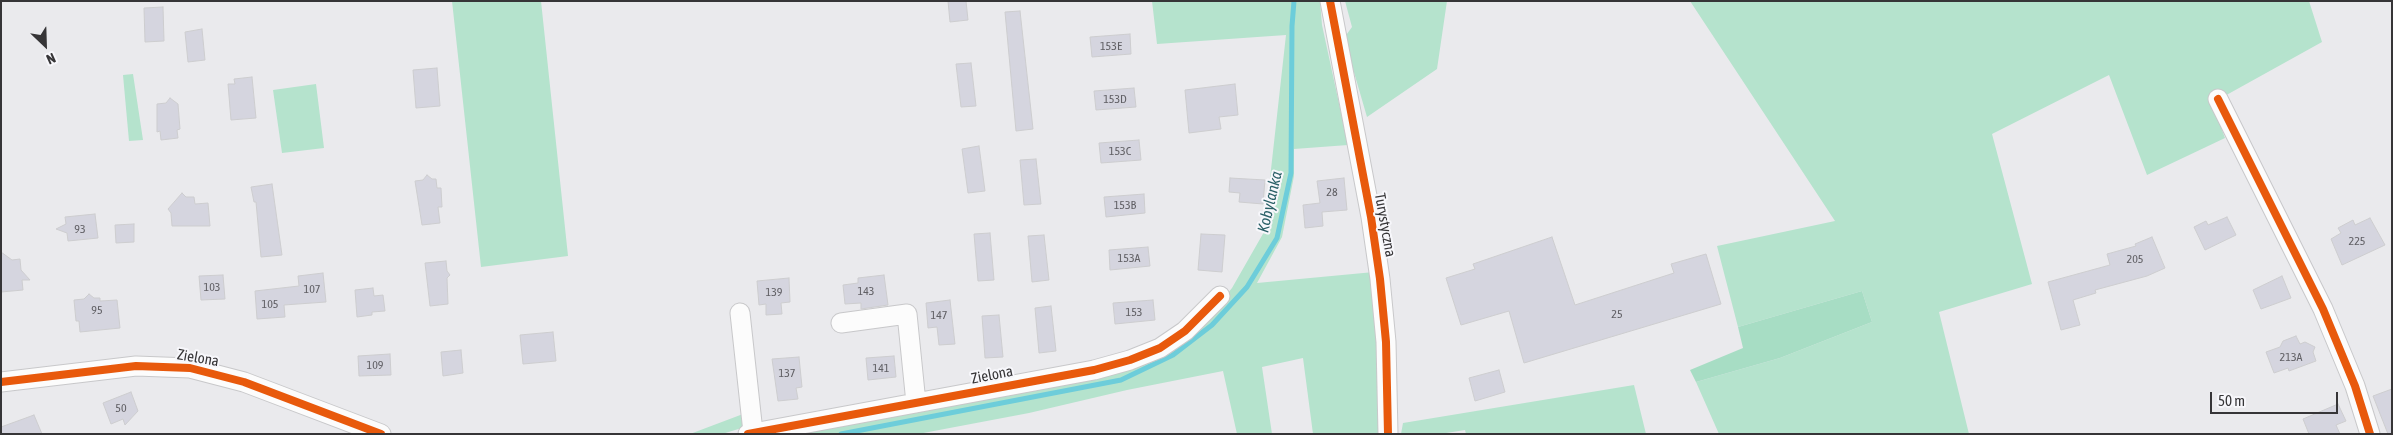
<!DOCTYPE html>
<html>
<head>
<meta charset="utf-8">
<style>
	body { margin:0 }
	#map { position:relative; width:2393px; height:435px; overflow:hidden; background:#eaeaed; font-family:"Asap Condensed",sans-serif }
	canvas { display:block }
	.frame { position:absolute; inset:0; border:2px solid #363537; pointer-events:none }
	.north { position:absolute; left:20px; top:20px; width:50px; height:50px; -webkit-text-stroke:4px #f7f7fb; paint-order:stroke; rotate:156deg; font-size:14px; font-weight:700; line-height:20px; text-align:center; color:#363537 }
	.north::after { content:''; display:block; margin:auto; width:18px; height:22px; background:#363537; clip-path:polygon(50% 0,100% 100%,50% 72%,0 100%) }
	.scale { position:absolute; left:2210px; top:392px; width:128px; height:22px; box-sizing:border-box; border:2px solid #363537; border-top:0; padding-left:6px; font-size:15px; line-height:18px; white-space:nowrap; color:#363537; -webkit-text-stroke:4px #f7f7fb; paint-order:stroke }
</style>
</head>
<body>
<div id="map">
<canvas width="2393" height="435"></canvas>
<div class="frame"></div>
<div class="north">N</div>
<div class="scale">50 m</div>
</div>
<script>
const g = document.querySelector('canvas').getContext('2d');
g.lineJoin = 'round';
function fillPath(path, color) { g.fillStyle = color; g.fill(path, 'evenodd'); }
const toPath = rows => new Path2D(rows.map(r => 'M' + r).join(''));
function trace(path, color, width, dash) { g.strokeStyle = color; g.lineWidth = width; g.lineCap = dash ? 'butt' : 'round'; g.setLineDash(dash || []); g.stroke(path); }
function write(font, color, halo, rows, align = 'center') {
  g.font = font + ' "Asap Condensed",sans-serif'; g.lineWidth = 4; g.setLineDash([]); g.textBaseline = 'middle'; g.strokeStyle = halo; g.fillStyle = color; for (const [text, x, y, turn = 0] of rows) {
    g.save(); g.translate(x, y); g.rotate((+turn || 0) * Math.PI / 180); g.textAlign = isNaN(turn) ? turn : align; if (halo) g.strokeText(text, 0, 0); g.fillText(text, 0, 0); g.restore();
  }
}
const green = toPath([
	[452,1,541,1,568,256,481,267],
	[1152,1,1320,1,1322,25,1348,145,1294,149,1294,176,1282,237,1257,283,1374,272,1381,338,1379,434,1313,434,1303,358,1262,367,1272,434,1237,434,1223,371,1127,390,1029,413,918,434,781,434,1130,367,1218,305,1232,288,1264,232,1286,35,1157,44],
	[1345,1,1447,1,1437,69,1367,117,1344,38,1352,27],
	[1690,1,2309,1,2322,42,2212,103,2225,138,2147,175,2109,75,1992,134,2032,284,1939,312,1969,434,1719,434,1696,382,1780,358,1872,322,1862,291,1738,327,1717,246,1835,221],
	[133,74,143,140,129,141,123,75],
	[316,84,324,148,282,153,273,90],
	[1634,385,1646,434,1466,434,1465,430,1440,434,1401,434,1403,423],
	[743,414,745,427,722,434,690,434]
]);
const forest = toPath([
	[1862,291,1872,322,1780,358,1696,382,1690,370,1743,348,1738,327]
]);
const stream = toPath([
	[841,434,1121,380,1173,355,1212,325,1247,287,1277,238,1291,173,1292,26,1294,1]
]);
const building = toPath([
	[948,1,966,1,968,20,950,22,948,1],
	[163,7,164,41,145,42,144,8,163,7],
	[1020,11,1033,129,1016,131,1005,12,1020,11],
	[202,29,205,60,188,62,185,32,202,29],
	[1130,34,1131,54,1092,57,1090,37,1130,34],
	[971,63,976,106,961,107,956,64,971,63],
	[437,68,440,106,416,108,413,70,437,68],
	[252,77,256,118,231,120,228,84,235,84,234,79,252,77],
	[1235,84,1238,115,1219,117,1221,129,1189,133,1185,90,1235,84],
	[1134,88,1136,107,1096,110,1094,91,1134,88],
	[170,98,178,104,180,129,177,130,178,138,161,140,160,131,157,132,157,104,166,103,170,98],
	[1139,140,1141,160,1101,163,1099,143,1139,140],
	[979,146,985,191,968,193,962,149,979,146],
	[1036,159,1041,204,1024,205,1020,160,1036,159],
	[427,175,432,179,436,179,437,188,441,188,442,207,438,207,440,223,422,225,415,181,423,180,427,175],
	[1230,178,1265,180,1263,204,1239,202,1240,193,1229,192,1230,178],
	[1344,178,1347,210,1322,212,1323,226,1305,228,1303,205,1320,203,1317,181,1344,178],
	[272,184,282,255,261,257,256,202,254,202,251,187,272,184],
	[182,193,186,197,194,197,195,204,208,203,210,226,172,226,171,213,168,209,182,193],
	[1144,194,1145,213,1106,217,1104,197,1144,194],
	[95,214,98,238,68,241,67,233,56,229,66,224,65,217,95,214],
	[2227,217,2236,235,2205,250,2194,227,2206,221,2208,225,2227,217],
	[2370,218,2385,245,2342,265,2331,239,2341,233,2338,228,2353,220,2355,225,2370,218],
	[134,224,134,242,116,243,115,225,134,224],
	[990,233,994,280,978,281,974,234,990,233],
	[1201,234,1225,235,1222,272,1198,270,1201,234],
	[1044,235,1049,280,1032,282,1028,236,1044,235],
	[1552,237,1575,305,1674,273,1671,264,1706,254,1721,304,1524,363,1509,311,1461,325,1446,278,1475,269,1473,264,1552,237],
	[2152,237,2165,268,2147,276,2095,290,2096,293,2073,300,2080,325,2061,330,2048,282,2110,265,2107,254,2136,246,2135,244,2152,237],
	[1148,247,1150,266,1110,270,1109,250,1148,247],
	[1,252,12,260,20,259,21,270,30,280,22,280,23,290,1,292,1,252],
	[446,261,447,271,450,275,447,278,448,304,430,306,425,263,446,261],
	[323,273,326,302,284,305,285,317,257,319,255,291,299,286,298,276,323,273],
	[223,275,225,299,201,300,199,276,223,275],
	[884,275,888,305,861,309,861,303,845,304,843,285,858,283,858,278,884,275],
	[2282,276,2291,298,2261,309,2253,290,2282,276],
	[789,278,790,302,781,303,782,314,766,315,766,304,759,305,757,281,789,278],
	[373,288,374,296,383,295,385,311,372,312,372,315,357,317,355,290,373,288],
	[89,294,94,298,100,298,100,301,117,300,120,328,80,332,79,321,76,321,74,300,84,299,89,294],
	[950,300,955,344,939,345,937,327,928,328,926,303,950,300],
	[1153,300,1155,320,1115,324,1113,303,1153,300],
	[1051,306,1056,351,1039,353,1035,308,1051,306],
	[999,315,1003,357,985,358,982,316,999,315],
	[553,332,556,361,523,364,520,335,553,332],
	[2296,336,2300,344,2305,342,2315,347,2313,352,2316,361,2289,371,2288,368,2274,373,2266,352,2280,347,2283,341,2296,336],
	[461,350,463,373,443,376,441,352,461,350],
	[390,354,391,375,359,376,358,356,390,354],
	[894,356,896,377,868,380,866,358,894,356],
	[799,357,802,387,796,388,798,399,778,401,772,359,799,357],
	[1499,370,1505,392,1475,401,1469,378,1499,370],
	[2392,389,2392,434,2388,434,2373,396,2392,389],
	[131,392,138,411,125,425,123,419,111,424,103,403,131,392],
	[2338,404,2346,421,2336,425,2340,434,2309,434,2303,419,2338,404],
	[34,415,42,434,1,434,1,427,34,415]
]);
const minor = toPath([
	[1330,1,1371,217,1380,279,1386,342,1388,434],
	[2218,99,2323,309,2355,386,2370,434],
	[740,313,753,432],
	[841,323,907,314,916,403],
	[1,382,136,366,190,368,244,382,381,434],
	[748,434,1094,370,1130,360,1160,348,1185,331,1220,296]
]);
const cycleway = toPath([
	[1330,1,1371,217,1380,279,1386,342,1388,434],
	[2218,99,2323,309,2355,386,2370,434],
	[1,382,136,366,190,368,244,382,381,434],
	[748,434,1094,370,1130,360,1160,348,1185,331,1220,296]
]);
const numberNames = [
	["153E",1111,46],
	["153D",1115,99],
	["153C",1120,151],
	["28",1332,192],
	["153B",1125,205],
	["93",80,229],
	["225",2357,241],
	["153A",1129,258],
	["205",2135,259],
	["103",212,287],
	["107",312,289],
	["143",866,291],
	["139",774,292],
	["105",270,304],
	["95",97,310],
	["153",1134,312],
	["25",1617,314],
	["147",939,315],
	["213A",2291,357],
	["109",375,365],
	["141",881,368],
	["137",787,373],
	["50",121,408]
];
const streetNames = [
	["Turystyczna",1385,225,80],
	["Zielona",198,358,10],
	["Zielona",992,375,-11]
];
const waterNames = [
	["Kobylanka",1270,202,-77]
];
fillPath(green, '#b5e3cd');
fillPath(forest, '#a7ddc4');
trace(stream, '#6dcdda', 5);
fillPath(building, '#d5d5df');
trace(building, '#cdcdcf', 1);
trace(minor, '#c8c8ca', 21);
trace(minor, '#fcfcfc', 19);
trace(cycleway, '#e8590c', 8);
write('12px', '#616065', null, numberNames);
write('15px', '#363537', '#f7f7fb', streetNames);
write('italic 16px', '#2a6067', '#f7f7fb', waterNames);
</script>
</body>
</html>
